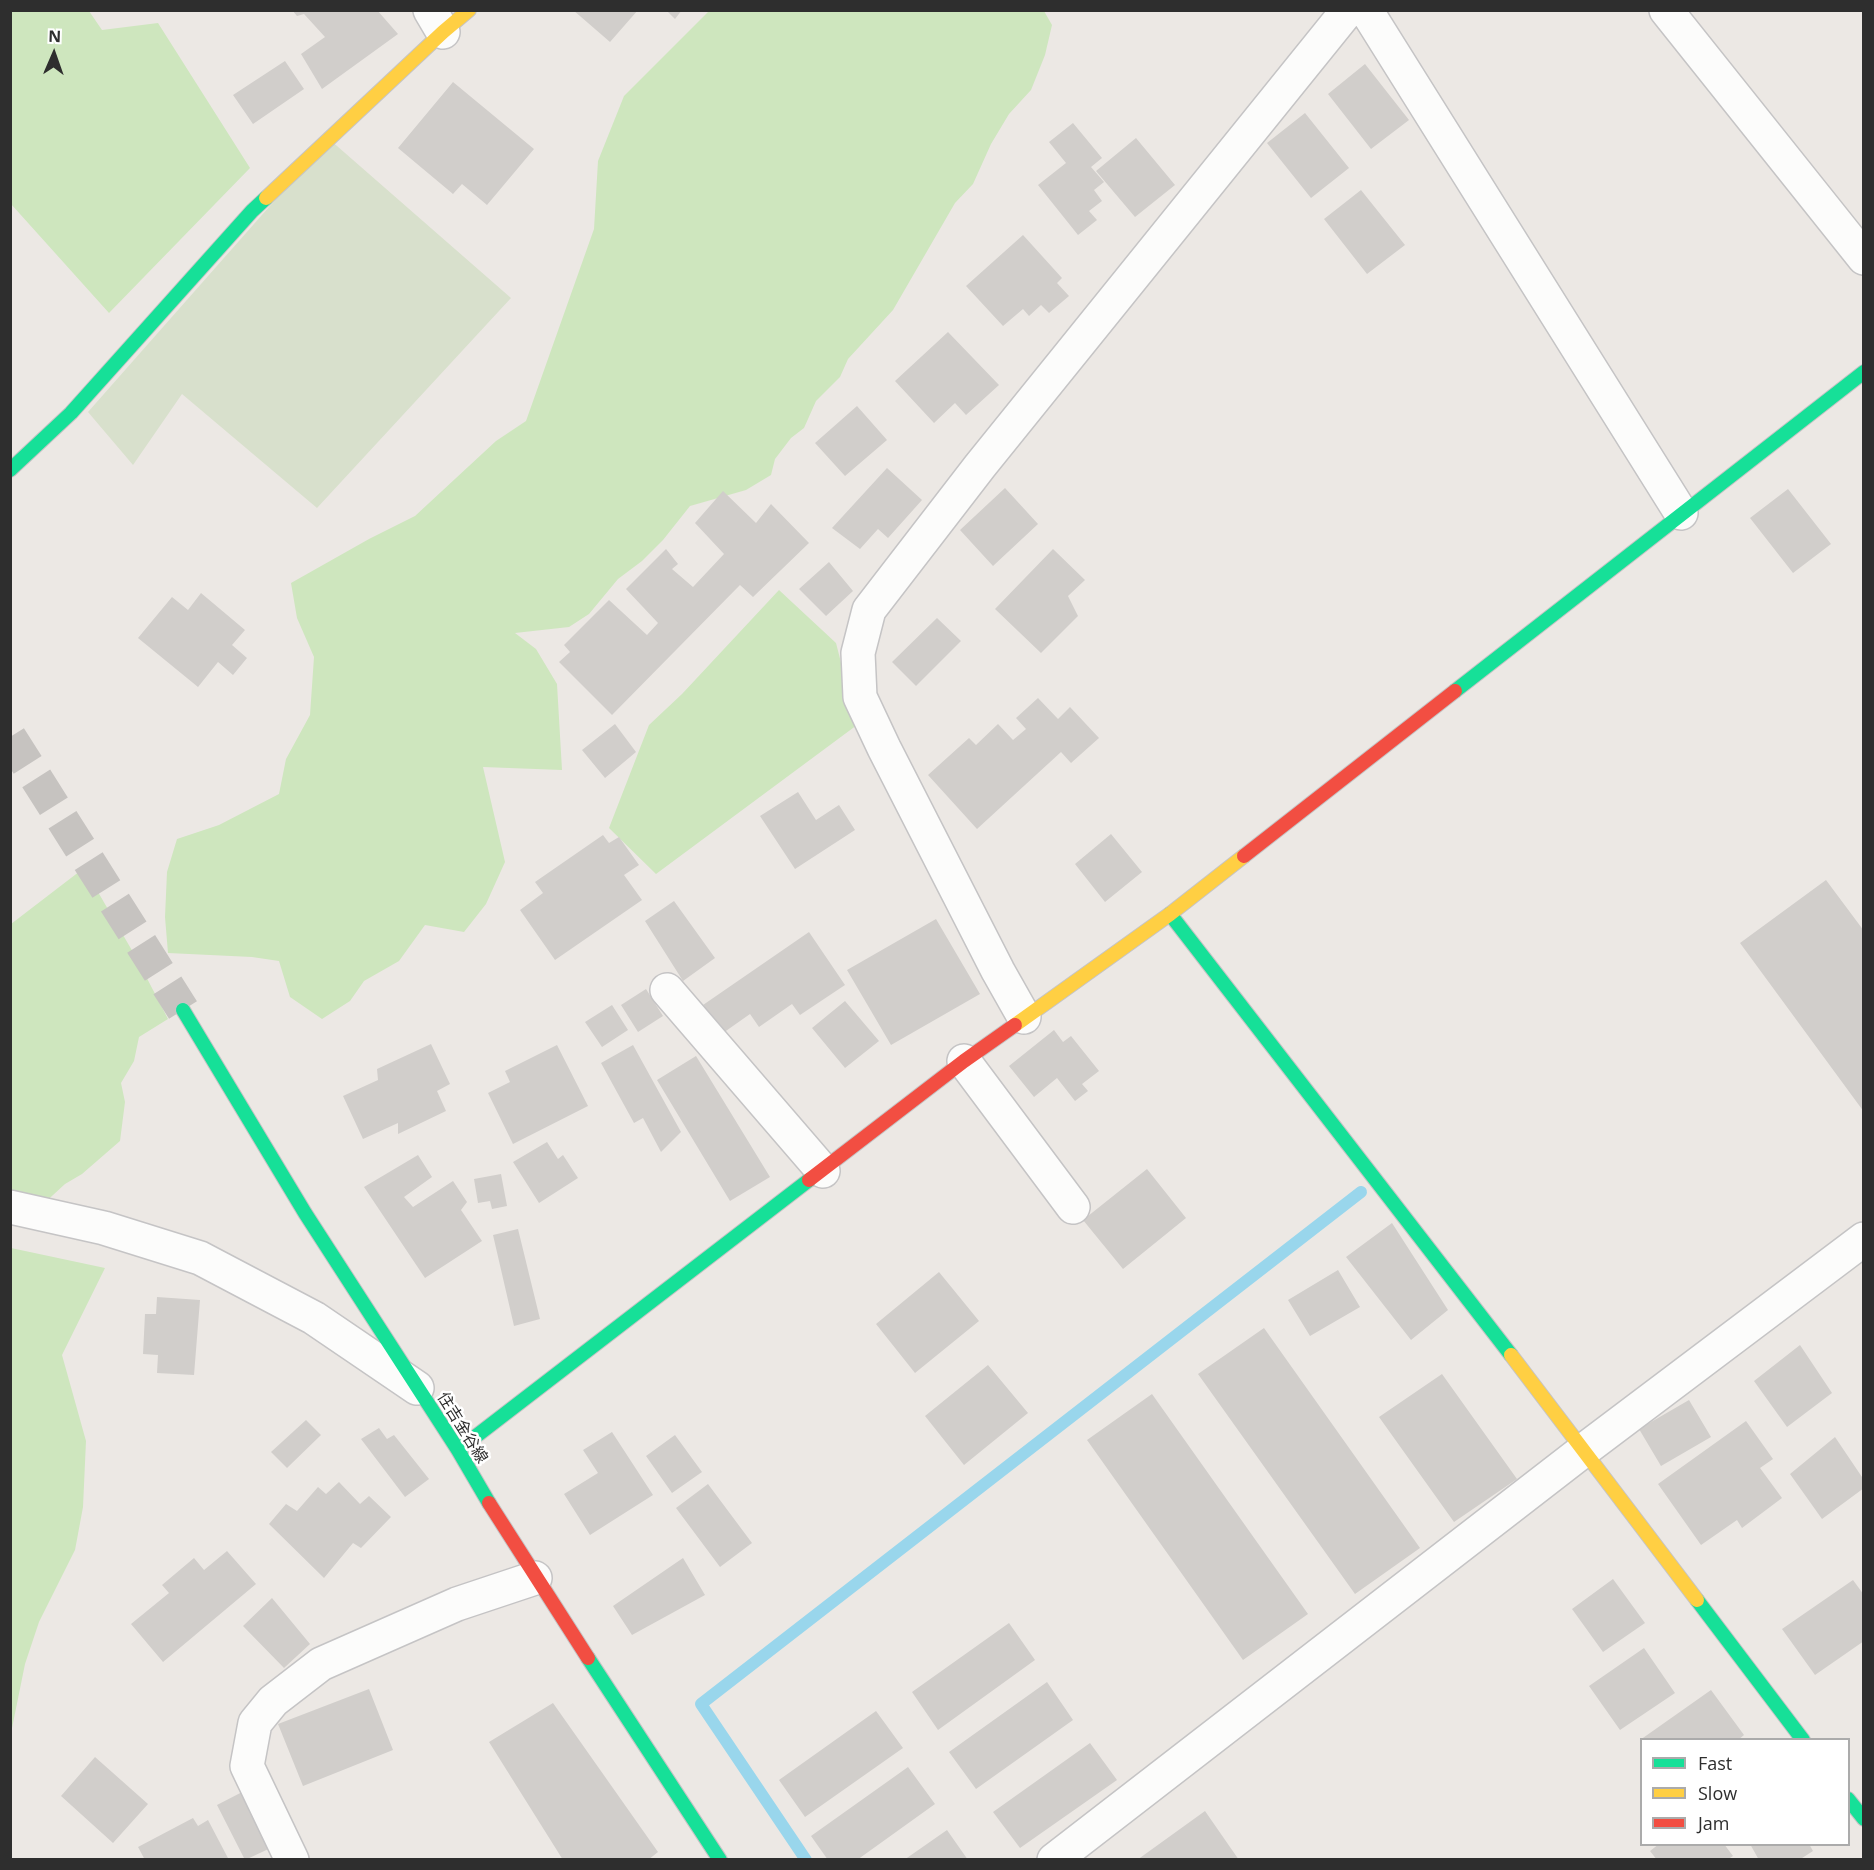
<!DOCTYPE html>
<html>
<head>
<meta charset="utf-8">
<style>
	body { margin:0 }
	#map { position:relative; width:1874px; height:1870px; overflow:hidden; background:#ece8e4; font-family:"Open Sans",sans-serif }
	canvas { display:block }
	.frame { position:absolute; inset:0; border:12px solid #2e2e2e; pointer-events:none }
	.legend { position:absolute; left:1640px; top:1738px; width:210px; height:108px; box-sizing:border-box; background:#fff; border:2px solid #ababab; margin:0; padding:8px 10px; list-style:none; font-size:18px; color:#2e2e2e }
	.legend li { display:flex; align-items:center; gap:12px; height:30px }
	.legend b { width:30px; border:2px solid #ababab }
	.north { position:absolute; left:24px; top:24px; width:60px; height:60px; -webkit-text-stroke:4px #fff; paint-order:stroke; rotate:2deg; font-size:16px; font-weight:700; line-height:24px; text-align:center; color:#2e2e2e }
	.north::after { content:''; display:block; margin:auto; width:21px; height:27px; background:#2e2e2e; clip-path:polygon(50% 0,100% 100%,50% 72%,0 100%) }
</style>
</head>
<body>
<div id="map">
<canvas width="1874" height="1870"></canvas>
<div class="frame"></div>
<ul class="legend">
<li><b style="height:8px;background:#16e098"></b>Fast</li>
<li><b style="height:8px;background:#ffcf43"></b>Slow</li>
<li><b style="height:8px;background:#f24e42"></b>Jam</li>
</ul>
<div class="north">N</div>
</div>
<script>
const g = document.querySelector('canvas').getContext('2d');
g.lineJoin = 'round';
function fillPath(path, color) { g.fillStyle = color; g.fill(path, 'evenodd'); }
const toPath = rows => new Path2D(rows.map(r => 'M' + r).join(''));
function trace(path, color, width, dash) { g.strokeStyle = color; g.lineWidth = width; g.lineCap = dash ? 'butt' : 'round'; g.setLineDash(dash || []); g.stroke(path); }
function write(font, color, halo, rows, align = 'center') {
  g.font = font + ' "Open Sans","Noto Sans JP",sans-serif'; g.lineWidth = 5; g.setLineDash([]); g.textBaseline = 'middle'; g.strokeStyle = halo; g.fillStyle = color; for (const [text, x, y, turn = 0] of rows) {
    g.save(); g.translate(x, y); g.rotate((+turn || 0) * Math.PI / 180); g.textAlign = isNaN(turn) ? turn : align; if (halo) g.strokeText(text, 0, 0); g.fillText(text, 0, 0); g.restore();
  }
}
const green = toPath([
	[10,11,89,11,102,30,158,23,250,168,109,313,11,204],
	[709,11,1044,11,1052,25,1045,55,1031,90,1009,114,991,144,973,184,955,203,893,310,848,359,840,377,816,401,804,428,791,438,775,459,771,475,746,490,690,506,663,540,642,561,618,579,589,614,569,627,515,633,536,649,557,684,562,770,483,767,505,862,486,904,464,932,425,925,399,961,364,981,350,1001,322,1019,290,997,279,961,252,957,168,953,165,917,167,872,177,839,219,825,279,794,286,759,310,715,314,657,297,618,291,583,369,539,415,516,496,441,526,421,594,229,598,161,624,96],
	[779,590,836,643,857,725,656,874,609,828,649,725,682,694],
	[84,868,137,959,168,1019,139,1037,134,1061,121,1083,125,1102,120,1141,82,1174,65,1184,28,1218,11,1223,11,924],
	[11,1248,105,1268,62,1355,86,1441,83,1507,75,1550,39,1622,25,1664,11,1733]
]);
const cemetery = toPath([
	[329,139,511,298,317,508,182,394,133,465,88,412]
]);
const stream = toPath([
	[806,1860,701,1704,1361,1192]
]);
const building = toPath([
	[292,10,377,10,398,34,322,89,301,54,325,37,304,14,297,16],
	[573,10,638,10,610,42],
	[666,10,682,10,675,19],
	[285,61,304,89,253,124,233,95],
	[1365,64,1409,120,1371,149,1328,94],
	[453,82,534,149,487,205,462,184,453,194,398,148],
	[1305,113,1349,168,1311,198,1267,143],
	[1073,123,1102,158,1091,167,1104,182,1094,190,1102,201,1089,211,1097,220,1078,235,1038,185,1066,163,1049,142],
	[1136,138,1175,185,1135,217,1096,171],
	[1361,190,1405,245,1367,274,1324,219],
	[1023,235,1062,278,1057,283,1069,296,1049,313,1041,305,1029,316,1023,309,1003,326,966,286],
	[948,332,999,385,966,415,955,403,934,423,895,381],
	[857,406,887,440,845,476,815,443],
	[887,468,922,500,888,538,878,529,860,549,832,528],
	[1005,488,1038,524,993,566,960,530],
	[1788,489,1831,544,1793,573,1750,518],
	[723,491,756,523,771,504,809,543,753,597,740,585,612,715,559,662,570,652,564,645,609,600,647,635,658,623,626,589,666,549,678,564,672,569,693,587,724,554,695,523],
	[1053,549,1085,580,1068,596,1078,616,1041,653,995,609],
	[829,562,853,591,826,616,799,589],
	[201,593,245,630,232,645,247,658,233,675,218,662,198,687,138,638,172,597,188,610],
	[937,618,961,641,916,686,892,662],
	[1038,698,1058,719,1070,707,1099,738,1071,763,1061,752,977,829,928,775,969,738,976,745,998,724,1013,740,1026,729,1016,718],
	[615,724,636,752,605,778,582,750],
	[798,792,816,820,839,805,855,830,795,869,760,816],
	[1111,834,1142,872,1105,902,1075,864],
	[603,835,609,843,619,837,639,865,624,875,642,900,555,960,520,910,543,893,535,882],
	[1826,880,1864,931,1864,1112,1740,943],
	[674,901,715,958,683,981,645,921],
	[936,919,980,994,891,1045,847,970],
	[809,932,845,985,800,1015,792,1004,759,1027,750,1014,723,1033,703,1005],
	[646,989,663,1016,638,1032,621,1005],
	[845,1001,879,1041,845,1068,812,1028],
	[612,1005,628,1030,602,1047,585,1022],
	[1054,1030,1063,1042,1071,1036,1099,1071,1082,1084,1088,1091,1075,1101,1057,1078,1034,1097,1009,1066],
	[431,1044,450,1084,437,1091,446,1111,398,1134,398,1123,363,1139,343,1096,378,1080,377,1069],
	[557,1045,588,1106,513,1144,488,1093,510,1082,505,1071],
	[633,1045,681,1132,661,1152,643,1118,634,1123,601,1063],
	[696,1056,770,1177,730,1201,657,1080],
	[547,1142,558,1159,563,1155,578,1178,539,1203,513,1162],
	[418,1155,432,1177,404,1197,413,1207,453,1181,467,1202,461,1210,482,1241,425,1278,364,1187],
	[1147,1169,1186,1218,1123,1269,1083,1220],
	[501,1174,507,1206,492,1209,490,1201,478,1203,474,1179],
	[1392,1223,1448,1310,1411,1340,1346,1257],
	[518,1229,540,1319,514,1326,493,1235],
	[1338,1270,1360,1307,1310,1336,1288,1300],
	[939,1272,979,1321,915,1373,876,1324],
	[157,1297,200,1300,194,1375,157,1373,158,1355,143,1354,145,1314,156,1314],
	[1264,1328,1420,1548,1355,1594,1198,1374],
	[1800,1345,1832,1393,1787,1427,1754,1381],
	[988,1365,1028,1413,964,1465,925,1416],
	[1442,1374,1517,1479,1454,1522,1379,1417],
	[1152,1394,1308,1614,1243,1660,1087,1440],
	[1689,1400,1711,1437,1661,1466,1639,1429],
	[306,1420,321,1435,287,1468,271,1452],
	[1746,1421,1773,1459,1760,1468,1782,1498,1742,1528,1737,1520,1701,1545,1658,1484],
	[379,1428,387,1439,394,1435,429,1479,405,1497,361,1439],
	[612,1432,653,1495,590,1535,564,1494,598,1473,583,1450],
	[675,1435,702,1472,672,1493,646,1456],
	[1835,1437,1864,1480,1864,1488,1822,1519,1790,1474],
	[339,1482,360,1504,369,1496,391,1517,361,1548,353,1543,324,1578,269,1524,286,1504,297,1511,318,1487,326,1494],
	[708,1484,752,1543,720,1567,676,1508],
	[227,1551,256,1584,163,1662,131,1624,169,1593,162,1585,194,1558,204,1570],
	[683,1558,705,1595,632,1635,613,1606],
	[1613,1579,1645,1623,1603,1652,1572,1609],
	[1853,1580,1864,1595,1864,1641,1815,1675,1782,1629],
	[272,1598,310,1644,284,1668,243,1626],
	[1009,1623,1035,1660,938,1730,912,1692],
	[1644,1648,1675,1693,1620,1730,1589,1686],
	[1047,1682,1073,1720,976,1789,949,1752],
	[369,1689,393,1750,303,1786,278,1724],
	[1711,1690,1744,1735,1738,1740,1640,1740],
	[553,1703,658,1852,648,1860,563,1860,489,1742],
	[876,1711,903,1748,805,1817,779,1780],
	[1090,1743,1117,1780,1020,1848,993,1812],
	[95,1757,148,1804,113,1843,61,1796],
	[908,1767,935,1804,857,1860,828,1860,811,1836],
	[248,1789,277,1845,245,1860,217,1805],
	[1205,1811,1239,1860,1137,1860],
	[193,1818,198,1826,208,1820,229,1860,145,1860,138,1847],
	[947,1830,968,1860,904,1860],
	[1659,1844,1724,1844,1733,1856,1727,1860,1657,1860,1650,1851],
	[1750,1844,1809,1844,1813,1851,1799,1860,1759,1860]
]);
const secondaryTunnel = toPath([
	[10,737,183,1010]
]);
const street = toPath([
	[430,10,443,32],
	[1366,10,1681,513],
	[1666,10,1864,258],
	[667,990,823,1171],
	[1024,1017,998,971,884,748,860,697,858,653,869,610,980,466,1348,10],
	[964,1061,1073,1207],
	[10,1207,104,1228,200,1258,314,1318,417,1388],
	[292,1860,247,1766,255,1723,273,1701,321,1664,457,1604,535,1578],
	[1054,1860,1584,1450,1864,1239]
]);
const fast = toPath([
	[10,470,71,413,252,211,266,198],
	[1455,691,1864,372],
	[1170,914,1511,1355],
	[183,1010,305,1213,458,1450,489,1503],
	[458,1450,809,1180],
	[1697,1600,1803,1740],
	[588,1658,720,1860],
	[1848,1799,1864,1819]
]);
const slow = toPath([
	[266,198,443,32,469,10],
	[1015,1025,1170,914,1244,856],
	[1511,1355,1697,1600]
]);
const jam = toPath([
	[1244,856,1455,691],
	[809,1180,964,1061,1015,1025],
	[489,1503,588,1658]
]);
const streetNames = [
	["住吉金谷線",462,1428,58]
];
fillPath(green, '#cee6be');
fillPath(cemetery, '#d8e0cc');
trace(stream, '#99d6ec', 12);
fillPath(building, '#d1cecb');
trace(secondaryTunnel, '#c6c3c0', 33, [33, 16]);
trace(street, '#c5c4c5', 36);
trace(fast, '#c5c4c5', 16);
trace(slow, '#c5c4c5', 16);
trace(jam, '#c5c4c5', 16);
trace(street, '#fcfcfb', 33);
trace(fast, '#16e098', 14);
trace(slow, '#ffcf43', 14);
trace(jam, '#f24e42', 14);
write('16px', '#2e2e2e', '#fff', streetNames);
</script>
</body>
</html>
